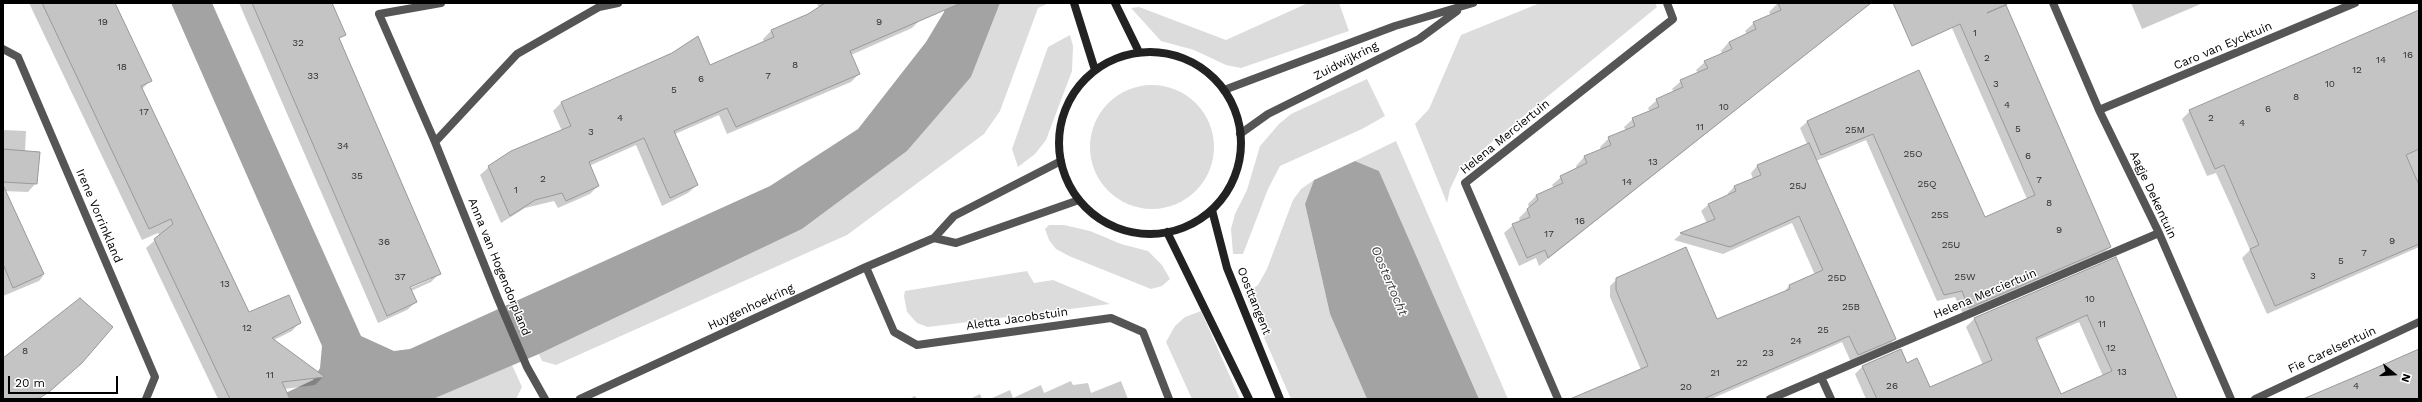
<!DOCTYPE html>
<html>
<head>
<meta charset="utf-8">
<style>
	body { margin:0 }
	#map { position:relative; width:2422px; height:402px; overflow:hidden; background:#fff; font-family:"Work Sans",sans-serif }
	canvas { display:block }
	.frame { position:absolute; inset:0; border:4px solid #000; pointer-events:none }
	.north { position:absolute; left:2374px; top:354px; width:40px; height:40px; -webkit-text-stroke:3px #fff; paint-order:stroke; rotate:108deg; font-size:11px; font-weight:700; line-height:16px; text-align:center; color:#000 }
	.north::after { content:''; display:block; margin:auto; width:14px; height:18px; background:#000; clip-path:polygon(50% 0,100% 100%,50% 72%,0 100%) }
	.scale { position:absolute; left:8px; top:376px; width:110px; height:18px; box-sizing:border-box; border:2px solid #000; border-top:0; padding-left:5px; font-size:12px; line-height:14px; white-space:nowrap; color:#000; -webkit-text-stroke:3px #fff; paint-order:stroke }
</style>
</head>
<body>
<div id="map">
<canvas width="2422" height="402"></canvas>
<div class="frame"></div>
<div class="north">N</div>
<div class="scale">20 m</div>
</div>
<script>
const g = document.querySelector('canvas').getContext('2d');
g.lineJoin = 'round';
function fillPath(path, color) { g.fillStyle = color; g.fill(path, 'evenodd'); }
const toPath = rows => new Path2D(rows.map(r => 'M' + r).join(''));
function trace(path, color, width, dash) { g.strokeStyle = color; g.lineWidth = width; g.lineCap = dash ? 'butt' : 'round'; g.setLineDash(dash || []); g.stroke(path); }
function write(font, color, halo, rows, align = 'center') {
  g.font = font + ' "Work Sans",sans-serif'; g.lineWidth = 3; g.setLineDash([]); g.textBaseline = 'middle'; g.strokeStyle = halo; g.fillStyle = color; for (const [text, x, y, turn = 0] of rows) {
    g.save(); g.translate(x, y); g.rotate((+turn || 0) * Math.PI / 180); g.textAlign = isNaN(turn) ? turn : align; if (halo) g.strokeText(text, 0, 0); g.fillText(text, 0, 0); g.restore();
  }
}
const green = toPath([
	[1000,3,1049,3,1038,8,1000,111,984,134,847,235,556,365,542,361,539,354,802,229,907,151,971,77],
	[1308,3,1339,3,1349,31,1241,68,1226,65,1194,50,1161,41,1131,8,1139,7,1226,40],
	[1540,3,1655,3,1657,7,1460,168,1450,189,1447,203,1415,124,1429,109,1461,35],
	[1070,35,1073,46,1072,71,1046,140,1035,154,1018,167,1012,149,1048,47],
	[1367,79,1385,116,1362,129,1280,166,1268,189,1243,254,1233,254,1231,229,1235,214,1247,190,1260,146,1279,124,1291,114],
	'1090 147a62 62 0 1 1 124 0a62 62 0 1 1-124 0Z',
	[1396,141,1508,399,1479,399,1379,171,1355,161],
	[1314,180,1305,204,1330,314,1367,399,1291,399,1245,294,1258,285,1267,269,1293,200,1301,189],
	[1049,225,1064,225,1090,231,1121,244,1148,251,1162,265,1170,279,1162,286,1151,289,1069,256,1056,249,1049,240,1045,229],
	[1027,271,1034,283,1053,280,1110,304,928,327,917,323,907,312,904,296,905,291],
	[1201,311,1240,399,1192,399,1166,342,1175,326,1185,317],
	[512,365,522,387,516,399,433,399]
]);
const water = toPath([
	[171,3,212,3,361,336,394,351,410,349,770,186,858,129,926,42,944,12,946,3,1000,3,971,77,907,151,802,229,539,354,433,399,273,399,313,380,320,368,322,346],
	[1355,161,1379,171,1479,399,1367,399,1330,314,1305,204,1314,180]
]);
const shadow = toPath([
	[29,3,114,3,151,80,142,89,248,313,300,322,292,331,274,340,323,377,315,385,284,389,283,399,218,399,146,248,160,236,158,233,142,240],
	[239,3,324,3,440,273,431,282,411,291,416,302,407,310,378,323],
	[431,277,431,279,406,290,405,288],
	[817,3,913,3,920,20,912,28,851,55,859,74,851,82,727,134,719,115,675,134,697,185,688,193,662,206,636,145,589,166,598,186,590,194,558,208,554,201,525,208,501,223,480,175,489,167,562,131,553,111,561,103,710,66,764,42,763,39,771,31,820,10],
	[1778,3,1871,3,1539,266,1536,258,1519,266,1504,233,1513,225,1520,222,1519,218,1529,208,1528,204,1536,196,1554,188,1552,185,1561,177,1577,169,1576,166,1584,157,1601,150,1600,147,1609,138,1626,131,1624,127,1633,119,1650,112,1648,108,1657,100,1674,92,1672,89,1681,81,1698,73,1696,70,1705,62,1722,54,1721,51,1729,42,1747,34,1745,31,1754,23,1771,15,1769,12],
	[1951,3,1981,3,2110,247,2103,254,1963,314,1955,297,1937,301,1866,140,1816,161,1895,339,1888,346,1851,362,1842,342,1711,399,1583,399,1641,370,1610,297,1610,286,1617,279,1717,320,1783,293,1789,286,1815,275,1792,223,1723,254,1674,240,1681,234,1707,223,1701,211,1708,205,1729,196,1728,193,1735,186,1753,179,1751,173,1757,166,1807,144,1800,128,1807,122,1918,71,1985,218,2027,199,1944,10],
	[2131,3,2203,3,2142,29],
	[2419,11,2419,247,2267,314,2242,258,2250,250,2232,208,2216,173,2207,176,2182,119,2190,111],
	[3,130,26,131,25,152,36,183,28,192,3,191],
	[22,230,43,276,39,281,3,296,3,238],
	[2115,259,2176,399,1866,399,1855,374,1863,366,1906,364,1929,388,1983,365,1966,327,1974,319],
	[2079,322,2103,376,2060,395,2036,341],
	[1071,381,1073,385,1088,383,1091,393,1121,381,1128,399,990,399,1010,390,1013,398,1041,385,1044,393],
	[980,394,982,399,970,399],
	[915,396,917,399,909,399]
]);
const building = toPath([
	[42,3,115,3,152,81,141,86,249,312,289,295,301,323,272,338,325,377,282,382,290,399,230,399,154,239,173,224,171,219,149,229,42,3],
	[252,3,332,3,346,35,339,38,441,274,410,287,417,302,387,316,252,3],
	[825,3,961,3,850,51,860,74,736,127,727,108,674,131,698,185,670,198,644,138,589,162,599,186,566,201,562,193,535,200,510,216,488,166,511,151,571,126,561,102,672,53,698,36,710,65,774,37,771,30,808,14,825,3],
	[1778,3,1871,3,1548,258,1545,250,1527,258,1512,224,1530,217,1527,209,1538,200,1536,195,1563,183,1560,176,1587,163,1584,156,1611,145,1608,137,1635,126,1632,118,1659,107,1656,99,1683,87,1680,80,1708,68,1704,61,1732,49,1729,42,1756,29,1753,22,1781,10,1778,3],
	[1893,3,2009,3,1987,13,2006,5,2111,247,1969,308,1962,291,1944,295,1873,134,1821,155,1807,121,1919,70,1985,217,2035,195,1960,24,1912,46,1893,3],
	[2419,10,2419,149,2406,155,2419,185,2419,244,2275,306,2250,249,2259,245,2239,200,2224,165,2215,169,2189,110,2419,10],
	[1809,143,1896,339,1858,355,1849,336,1703,399,1570,399,1648,366,1616,290,1616,278,1686,247,1717,319,1790,289,1789,285,1823,270,1799,216,1730,247,1680,233,1715,219,1708,204,1736,191,1734,186,1761,175,1757,165,1809,143],
	[3,149,40,152,37,184,3,182,3,149],
	[3,185,44,274,13,288,3,264,3,185],
	[2116,257,2177,399,1877,399,1862,366,1901,349,1907,363,1917,358,1930,387,1992,360,1974,318,2116,257],
	[2087,315,2112,371,2061,394,2036,338,2087,315],
	[80,298,113,327,82,363,49,392,38,399,3,399,3,358,80,298],
	[2419,349,2419,399,2303,399,2369,371,2419,349]
]);
const street = toPath([
	[441,3,379,14,435,142,517,54,599,7,618,3],
	[2053,3,2099,110,2159,233,2231,399],
	[3,49,18,57,155,377,146,399],
	[1224,90,1395,26,1473,3],
	[2099,110,2355,3],
	[1240,134,1268,114,1419,39,1457,11],
	[435,142,498,299,527,367,545,399],
	[934,238,956,243,1079,200],
	[866,267,894,332,917,345,1111,318,1143,332,1169,399],
	[1821,377,1831,399],
	[580,399,866,267,934,238,954,216,1061,161],
	[1558,399,1465,183,1673,19,1667,3],
	[1770,399,2159,233],
	[2255,399,2419,322]
]);
const secondary = toPath([
	[1074,3,1095,70],
	[1115,3,1139,52],
	'1059 143a91 91 0 1 1 182 0a91 91 0 1 1-182 0Z',
	[1212,210,1227,268,1280,399],
	[1167,232,1249,399]
]);
const numberNames = [
	["19",103,22],
	["9",879,22],
	["1",1975,33],
	["32",298,43],
	["16",2408,55],
	["2",1987,58],
	["14",2381,60],
	["8",795,65],
	["18",122,67],
	["12",2357,70],
	["33",313,76],
	["7",768,76],
	["6",701,79],
	["3",1996,84],
	["10",2330,84],
	["5",674,90],
	["8",2296,97],
	["4",2007,105],
	["10",1724,107],
	["6",2268,109],
	["17",144,112],
	["4",620,118],
	["2",2211,118],
	["4",2242,123],
	["11",1700,127],
	["5",2018,129],
	["25M",1855,130],
	["3",591,132],
	["34",343,146],
	["25O",1913,154],
	["6",2028,156],
	["13",1653,162],
	["35",357,176],
	["2",543,179],
	["7",2039,180],
	["14",1627,182],
	["25Q",1927,184],
	["25J",1798,186],
	["1",516,190],
	["8",2049,203],
	["25S",1940,215],
	["16",1580,221],
	["9",2059,230],
	["17",1549,234],
	["9",2392,241],
	["36",384,242],
	["25U",1951,245],
	["7",2364,253],
	["5",2341,261],
	["3",2313,276],
	["37",400,277],
	["25W",1965,277],
	["25D",1837,278],
	["13",225,284],
	["10",2090,299],
	["25B",1851,307],
	["11",2102,324],
	["12",247,328],
	["25",1823,330],
	["24",1796,341],
	["12",2111,348],
	["8",25,351],
	["23",1768,353],
	["22",1742,363],
	["13",2122,372],
	["21",1715,373],
	["11",270,375],
	["26",1892,386],
	["4",2356,386],
	["20",1686,387]
];
const streetNames = [
	["Caro van Eycktuin",2223,46,-23],
	["Zuidwijkring",1346,61,-27],
	["Helena Merciertuin",1505,137,-39],
	["Aagje Dekentuin",2153,195,65],
	["Irene Vorrinkland",99,216,67],
	["Anna van Hogendorpland",499,267,68],
	["Helena Merciertuin",1985,294,-23],
	["Oosttangent",1254,301,68],
	["Huygenhoekring",751,307,-25],
	["Aletta Jacobstuin",1017,319,-8],
	["Fie Carelsentuin",2332,350,-25]
];
const waterNames = [
	["Oostertocht",1389,281,67]
];
fillPath(green, '#dcdcdc');
fillPath(water, '#a3a3a3');
fillPath(shadow, '#0003');
fillPath(building, '#c4c4c4');
trace(building, '#999', 1);
trace(street, '#555', 8);
trace(secondary, '#222', 8);
write('10px', '#313131', null, numberNames);
write('12px', '#000', '#fff', streetNames);
write('italic 13px', '#444', '#fff', waterNames);
</script>
</body>
</html>
